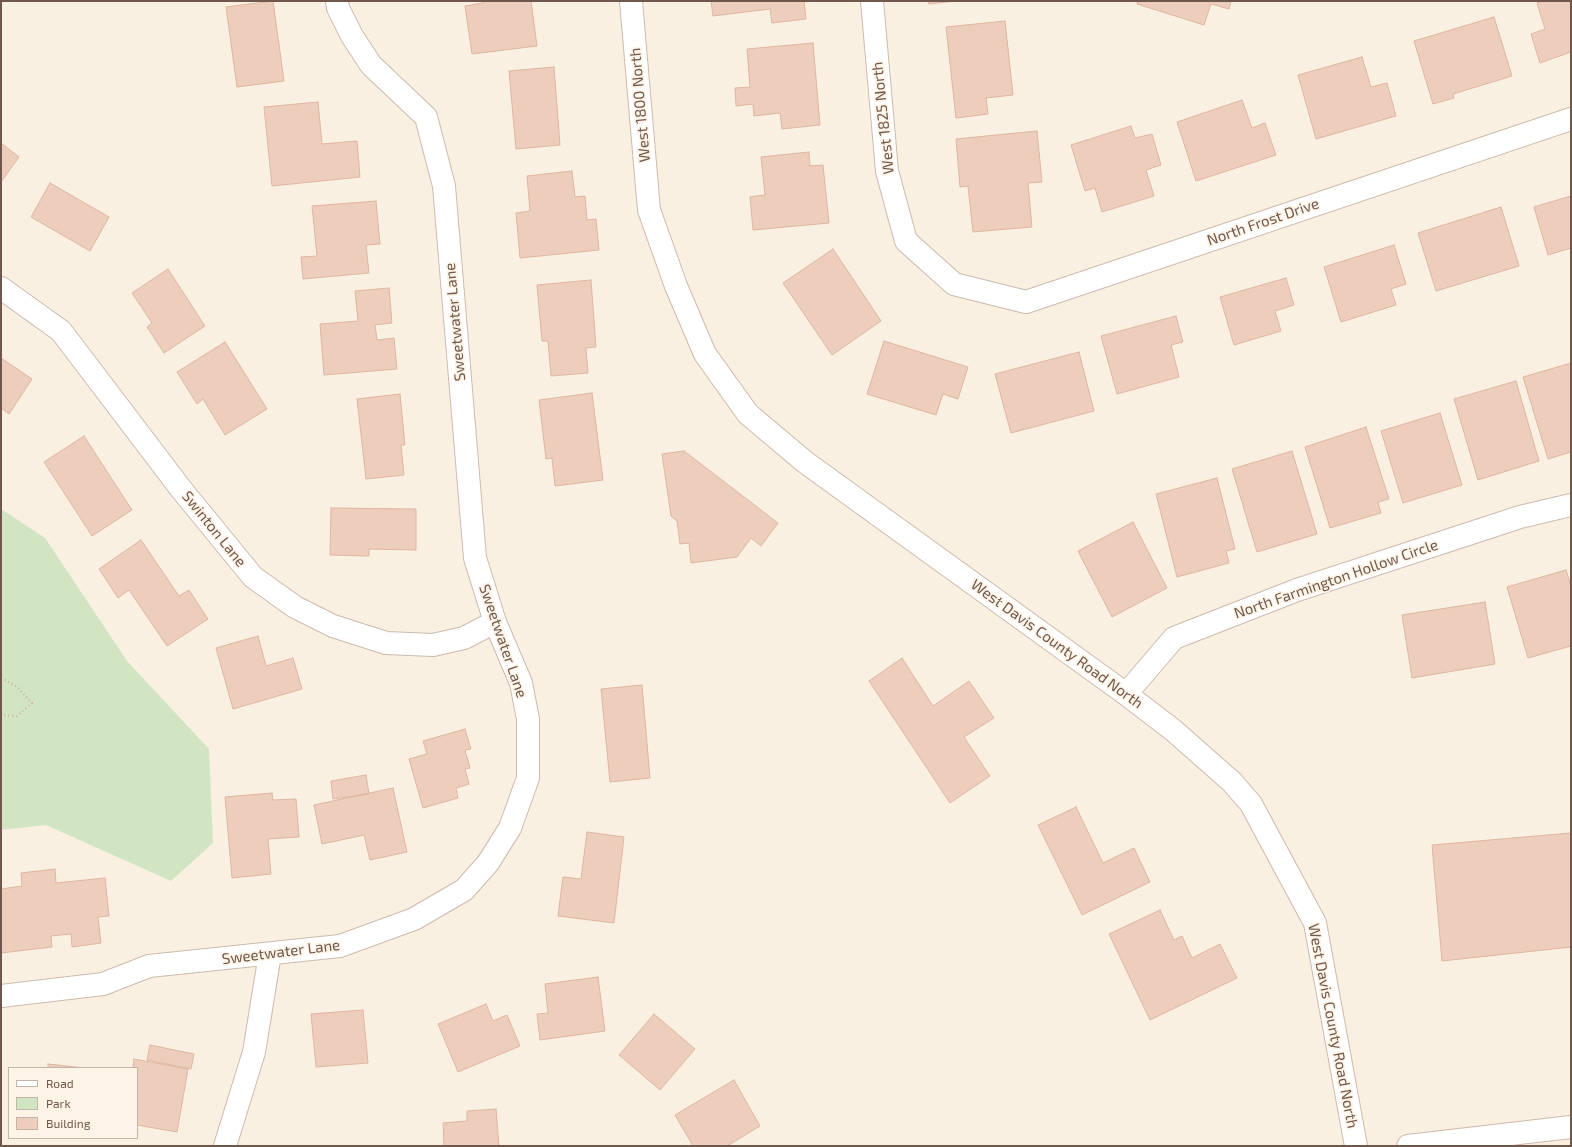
<!DOCTYPE html>
<html>
<head>
<meta charset="utf-8">
<style>
	body { margin:0 }
	#map { position:relative; width:1572px; height:1147px; overflow:hidden; background:#faf0e2; font-family:"Exo 2",sans-serif }
	canvas { display:block }
	.frame { position:absolute; inset:0; border:2px solid #6f574b; pointer-events:none }
	.legend { position:absolute; left:8px; top:1067px; width:130px; height:72px; box-sizing:border-box; background:#fdf4e7; border:1px solid #c4b5a9; margin:0; padding:5px 7px; list-style:none; font-size:12px; color:#6f574b }
	.legend li { display:flex; align-items:center; gap:8px; height:20px }
	.legend b { width:20px; border:1px solid #c4b5a9 }
</style>
</head>
<body>
<div id="map">
<canvas width="1572" height="1147"></canvas>
<div class="frame"></div>
<ul class="legend">
<li><b style="height:5px;background:#fff"></b>Road</li>
<li><b style="height:11px;background:#d1e5c2"></b>Park</li>
<li><b style="height:11px;background:#edcebc"></b>Building</li>
</ul>
</div>
<script>
const g = document.querySelector('canvas').getContext('2d');
g.lineJoin = 'round';
function fillPath(path, color) { g.fillStyle = color; g.fill(path, 'evenodd'); }
const toPath = rows => new Path2D(rows.map(r => 'M' + r).join(''));
function trace(path, color, width, dash) { g.strokeStyle = color; g.lineWidth = width; g.lineCap = dash ? 'butt' : 'round'; g.setLineDash(dash || []); g.stroke(path); }
function write(font, color, halo, rows, align = 'center') {
  g.font = font + ' "Exo 2",sans-serif'; g.lineWidth = 3.5; g.setLineDash([]); g.textBaseline = 'middle'; g.strokeStyle = halo; g.fillStyle = color; for (const [text, x, y, turn = 0] of rows) {
    g.save(); g.translate(x, y); g.rotate((+turn || 0) * Math.PI / 180); g.textAlign = isNaN(turn) ? turn : align; if (halo) g.strokeText(text, 0, 0); g.fillText(text, 0, 0); g.restore();
  }
}
const green = toPath([
	[1,509,45,538,127,661,209,749,213,843,171,881,46,825,1,830]
]);
const building = toPath([
	[273,1,284,81,237,87,226,7,273,1],
	[483,1,531,1,537,46,472,54,465,6,483,3,483,1],
	[711,1,804,1,806,19,772,23,770,9,713,16,711,1],
	[928,1,957,1,929,4,928,1],
	[1138,1,1231,1,1229,9,1211,4,1204,25,1137,4,1138,1],
	[1543,1,1571,1,1571,52,1540,63,1531,34,1545,29,1537,3,1543,1],
	[1494,17,1512,76,1453,94,1454,98,1433,104,1414,41,1494,17],
	[1005,21,1013,95,986,98,988,114,956,118,946,27,1005,21],
	[813,43,820,125,782,129,780,113,754,116,753,104,736,106,735,88,750,87,747,49,813,43],
	[1362,57,1371,87,1387,83,1396,116,1316,139,1298,75,1362,57],
	[554,67,560,145,516,149,509,71,554,67],
	[1242,100,1252,128,1265,123,1276,155,1196,181,1177,122,1242,100],
	[318,102,322,144,357,141,360,177,272,186,264,107,318,102],
	[1131,126,1135,138,1152,134,1161,165,1146,170,1154,196,1102,212,1095,188,1085,191,1071,145,1131,126],
	[1037,131,1042,182,1028,183,1032,227,973,232,968,186,960,187,956,139,1037,131],
	[1,143,19,157,1,182,1,143],
	[809,152,810,166,823,165,829,223,753,230,750,197,765,195,761,157,809,152],
	[572,171,575,197,585,196,587,220,596,219,599,250,520,258,516,213,530,211,527,176,572,171],
	[50,183,109,217,90,251,31,217,50,183],
	[1571,196,1571,248,1548,255,1534,207,1571,196],
	[376,201,380,244,366,245,369,273,303,279,301,257,317,256,312,206,376,201],
	[1501,207,1519,266,1436,291,1418,233,1501,207],
	[1394,245,1406,284,1391,289,1396,305,1341,322,1324,267,1394,245],
	[833,249,881,321,832,355,783,283,833,249],
	[168,269,205,326,164,353,147,327,152,323,132,293,168,269],
	[1286,278,1294,305,1275,311,1281,331,1234,345,1220,297,1286,278],
	[591,280,596,347,586,348,588,373,551,376,548,341,542,341,537,285,591,280],
	[389,288,392,323,375,325,377,340,394,338,397,369,324,375,320,324,358,321,355,291,389,288],
	[1176,316,1183,342,1171,345,1179,377,1117,394,1101,336,1176,316],
	[884,341,968,367,958,399,943,394,936,415,867,394,884,341],
	[225,342,267,409,225,435,203,399,197,404,177,372,225,342],
	[1079,352,1094,411,1011,433,995,374,1079,352],
	[1,358,32,379,9,414,1,408,1,358],
	[1571,363,1571,452,1548,459,1523,377,1571,363],
	[1516,381,1539,461,1478,480,1454,399,1516,381],
	[592,393,603,480,555,486,552,458,546,459,539,400,592,393],
	[400,394,405,445,401,445,404,475,366,479,357,399,400,394],
	[1440,413,1462,485,1403,503,1381,431,1440,413],
	[1366,427,1389,499,1378,502,1381,513,1330,528,1305,447,1366,427],
	[84,436,132,510,92,536,44,462,84,436],
	[684,451,778,523,761,546,751,538,737,557,691,563,689,543,680,544,677,521,671,516,662,454,684,451],
	[1292,451,1317,534,1257,552,1232,469,1292,451],
	[1217,478,1235,549,1226,551,1229,563,1177,577,1156,494,1217,478],
	[331,508,416,509,416,550,369,549,369,556,330,555,331,508],
	[1133,522,1167,588,1112,617,1078,551,1133,522],
	[141,540,179,596,189,590,208,619,167,646,129,590,118,598,99,569,141,540],
	[1566,570,1571,586,1571,646,1528,658,1507,587,1566,570],
	[1485,602,1495,664,1412,678,1402,615,1485,602],
	[258,636,266,666,293,658,302,689,233,709,216,648,258,636],
	[902,658,933,706,969,681,994,718,964,737,990,776,950,803,869,681,902,658],
	[642,685,650,778,610,782,601,689,642,685],
	[465,729,471,749,465,750,470,768,465,769,469,784,456,788,458,798,423,808,409,759,427,754,423,741,465,729],
	[366,775,369,794,333,799,331,781,366,775],
	[393,788,407,852,370,860,364,835,322,844,314,805,393,788],
	[272,793,273,800,296,799,299,837,268,839,271,874,232,878,225,797,272,793],
	[1076,807,1103,863,1134,848,1150,882,1082,915,1038,825,1076,807],
	[587,832,624,837,614,923,558,916,563,877,581,879,587,832],
	[1571,833,1571,947,1442,961,1432,845,1571,833],
	[55,869,56,883,105,878,109,916,98,917,101,943,72,947,71,934,51,936,52,947,1,953,1,889,22,886,21,873,55,869],
	[1160,910,1174,940,1182,936,1192,958,1220,944,1237,978,1150,1020,1109,934,1160,910],
	[598,977,605,1031,540,1040,537,1014,548,1013,545,984,598,977],
	[486,1004,493,1021,507,1015,520,1046,458,1072,438,1024,486,1004],
	[363,1010,368,1063,316,1067,311,1014,363,1010],
	[654,1014,695,1049,660,1090,619,1055,654,1014],
	[150,1045,194,1054,191,1069,147,1060,150,1045],
	[134,1059,188,1069,177,1132,137,1125,137,1068,133,1068,134,1059],
	[48,1064,85,1068,48,1068,48,1064],
	[734,1080,760,1126,727,1146,693,1146,675,1115,734,1080],
	[496,1109,499,1146,444,1146,443,1123,467,1121,467,1111,496,1109]
]);
const path = toPath([
	[1,678,16,686,32,703,17,716,1,715]
]);
const street = toPath([
	[872,1,887,171,906,241,954,284,1026,302,1571,119],
	[1,288,61,331,181,489,253,577,295,607,333,626,386,643,433,645,464,638,495,622],
	[1126,694,1174,638,1297,590,1520,517,1571,505],
	[1,996,103,984,149,966,340,946,414,919,464,890,488,863,510,828,528,778,528,719,521,683,495,622,475,558,444,186,426,117,371,65,352,36,338,8,337,1],
	[225,1146,254,1052,270,954]
]);
const secondary = toPath([
	[631,1,649,210,676,286,705,354,748,414,805,462,1126,694,1173,730,1232,782,1251,804,1315,923,1356,1146],
	[1408,1146,1571,1127]
]);
const streetNames = [
	["West 1800 North",640,105,-95],
	["West 1825 North",883,118,-96],
	["North Frost Drive",1263,222,-19],
	["Sweetwater Lane",455,322,-95],
	["Swinton Lane",214,529,51],
	["North Farmington Hollow Circle",1336,579,-19],
	["Sweetwater Lane",503,641,71],
	["West Davis County Road North",1057,644,36],
	["Sweetwater Lane",281,952,-7],
	["West Davis County Road North",1333,1026,79]
];
fillPath(green, '#d1e5c2');
fillPath(building, '#edcebc');
trace(building, '#deb59e', 1);
trace(street, '#ccbaad', 24);
trace(secondary, '#ceb9aa', 24);
trace(path, '#d1b2a0', 2.5, [1, 3]);
trace(street, '#fff', 22);
trace(secondary, '#fff', 22);
write('15px', '#6f574b', '#fdf4e7', streetNames);
</script>
</body>
</html>
